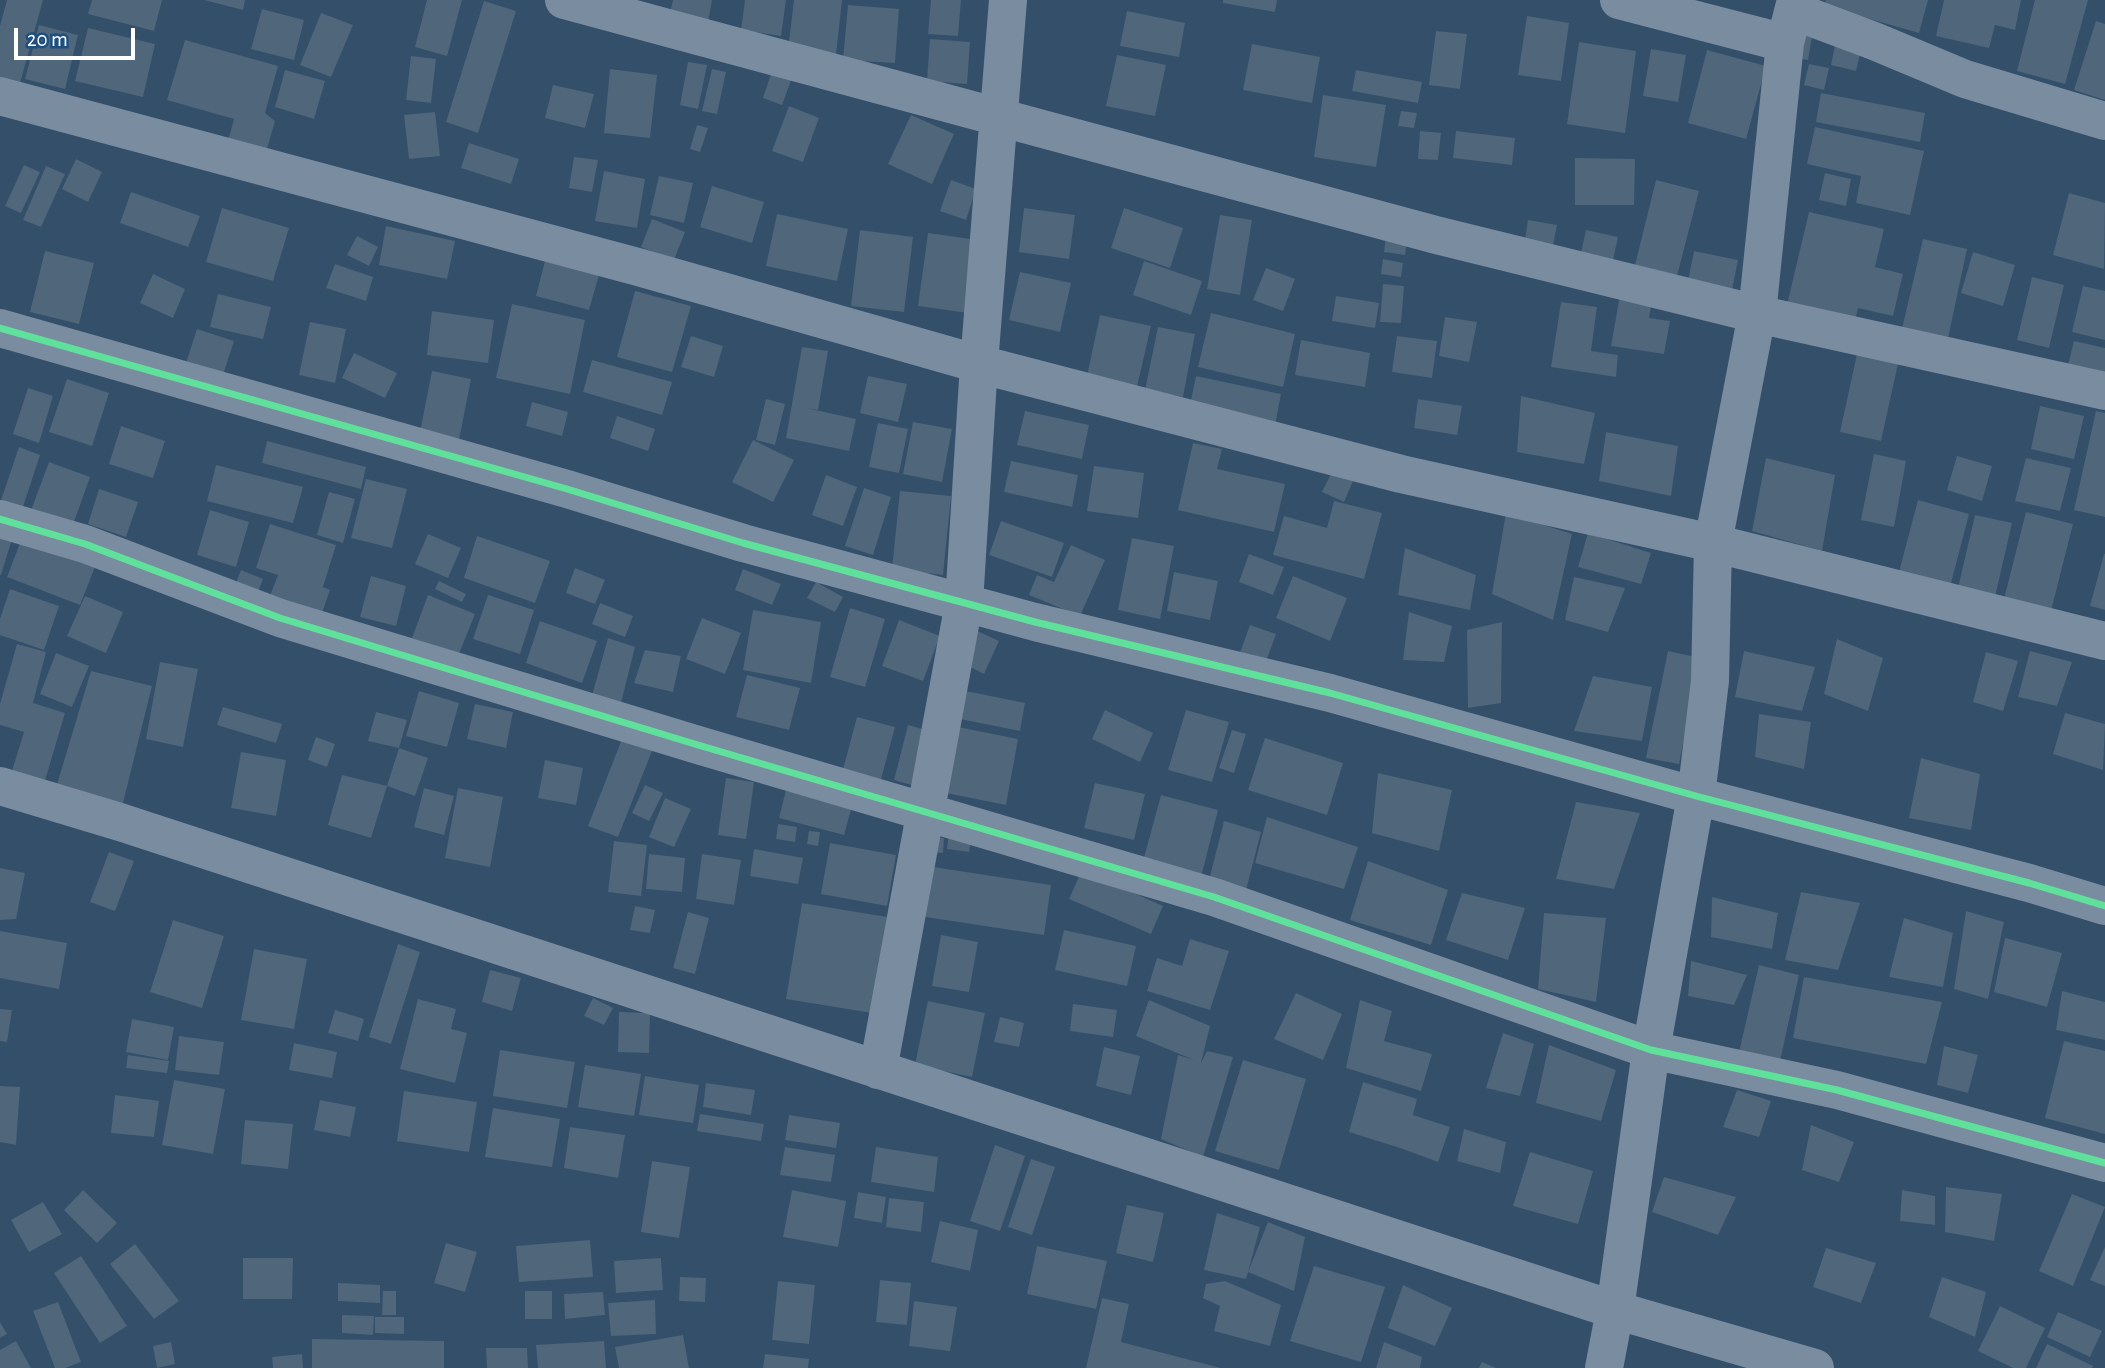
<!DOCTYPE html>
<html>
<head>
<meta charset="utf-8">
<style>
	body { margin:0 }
	#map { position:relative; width:2105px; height:1368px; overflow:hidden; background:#334f6a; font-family:"Alegreya Sans",sans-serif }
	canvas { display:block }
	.scale { position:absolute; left:14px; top:28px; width:121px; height:32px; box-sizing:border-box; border:4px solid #fff; border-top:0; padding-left:9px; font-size:21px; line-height:24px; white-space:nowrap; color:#fff; -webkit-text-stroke:5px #1d4f80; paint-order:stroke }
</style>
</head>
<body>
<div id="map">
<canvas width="2105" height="1368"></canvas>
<div class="scale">20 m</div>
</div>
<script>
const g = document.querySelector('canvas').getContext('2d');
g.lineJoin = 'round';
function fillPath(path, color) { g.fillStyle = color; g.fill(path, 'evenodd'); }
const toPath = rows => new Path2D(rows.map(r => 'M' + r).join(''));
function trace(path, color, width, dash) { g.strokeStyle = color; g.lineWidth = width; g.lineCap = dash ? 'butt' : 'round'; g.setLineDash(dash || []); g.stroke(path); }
const building = toPath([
	[7,0,43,0,20,83,0,77,0,26],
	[92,0,162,0,154,31,88,14],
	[204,0,245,0,243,10],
	[427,0,462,0,447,56,415,47],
	[673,0,712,0,707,29,668,21],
	[745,0,786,0,781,36,741,30],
	[794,0,842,0,836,55,788,50],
	[931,0,961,0,958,36,928,34],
	[1223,0,1277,0,1275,12,1223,3],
	[1826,0,1928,0,1919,33,1824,6],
	[1944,0,2021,0,2015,30,1995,25,1989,48,1936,36],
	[2035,0,2088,0,2065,84,2017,71],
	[484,1,516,11,478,133,446,122],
	[848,5,899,9,895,63,843,60],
	[262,9,304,20,294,60,251,49],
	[1127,11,1185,23,1179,57,1120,46],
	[321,13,353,25,331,77,300,65],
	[1527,16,1569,23,1561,81,1518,75],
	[2096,21,2105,24,2105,100,2074,90],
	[39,25,78,35,65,89,25,79],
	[88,28,155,44,143,97,75,81],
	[1797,29,1813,31,1808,60,1792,58],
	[1436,31,1467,34,1460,89,1429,85],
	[1837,36,1863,42,1856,71,1831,65],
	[930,39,970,42,967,84,927,81],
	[185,40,278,66,265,113,275,121,266,152,228,141,234,119,167,100],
	[1579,42,1636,51,1625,133,1567,124],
	[1252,44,1320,57,1312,103,1243,90],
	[1651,49,1686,55,1678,102,1643,96],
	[1707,50,1766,66,1746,139,1688,123],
	[1117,55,1166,65,1155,116,1106,106],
	[411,56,436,59,431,103,406,100],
	[688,62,707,65,698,109,680,105],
	[1809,64,1829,68,1824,90,1804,85],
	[610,69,657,75,650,138,604,133],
	[712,69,726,72,717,114,702,111],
	[285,70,325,81,314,119,275,107],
	[1356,70,1422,82,1418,103,1352,91],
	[772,71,792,78,782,105,763,98],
	[553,85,594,94,585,128,545,118],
	[1821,93,1925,113,1920,142,1816,122],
	[1323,95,1386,105,1376,167,1314,157],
	[789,106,819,118,803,162,772,151],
	[1401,111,1417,113,1414,128,1398,126],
	[435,112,440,156,409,159,404,115],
	[911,115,954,134,932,184,888,164],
	[697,125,708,128,700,152,690,149],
	[1815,127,1924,151,1910,215,1856,203,1861,176,1807,164],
	[1420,131,1441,133,1438,160,1418,159],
	[1456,131,1515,138,1512,165,1453,158],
	[469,143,519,159,511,184,461,168],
	[574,157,598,160,592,192,569,188],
	[1575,158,1635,159,1634,205,1575,205],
	[76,159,102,172,88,202,62,189],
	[24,165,40,172,21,213,5,206],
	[46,166,65,174,41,227,23,220],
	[604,171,645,179,637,228,595,221],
	[1825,173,1851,179,1846,206,1819,200],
	[659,176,693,183,684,223,650,215],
	[951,180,976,189,966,220,940,211],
	[1656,180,1699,191,1677,276,1635,265],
	[712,186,764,202,752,243,700,227],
	[131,192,200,216,188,247,120,223],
	[2069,193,2105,203,2104,269,2053,255],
	[222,208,289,228,273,281,206,262],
	[1024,208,1075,215,1069,259,1019,252],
	[1124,208,1183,228,1170,268,1111,248],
	[1809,212,1884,229,1875,267,1903,274,1893,316,1858,308,1854,325,1786,309],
	[777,214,848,229,837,281,766,266],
	[1220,215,1252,220,1240,295,1207,289],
	[652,219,685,232,674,260,641,247],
	[1528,220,1557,225,1552,251,1524,246],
	[386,226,455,241,447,279,379,265],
	[860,230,913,237,904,312,851,306],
	[1586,230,1618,237,1612,265,1580,257],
	[928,233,978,240,968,313,918,306],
	[357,236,378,247,369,266,347,255],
	[1386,236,1407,239,1405,255,1384,252],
	[1923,239,1967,249,1947,343,1901,333],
	[45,251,94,263,79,324,30,312],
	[1694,251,1738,260,1731,295,1687,286],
	[1973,252,2015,265,2003,306,1961,293],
	[1383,259,1403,263,1401,277,1381,274],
	[545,261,599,275,589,310,536,296],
	[1144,261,1202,281,1191,315,1133,295],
	[335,264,373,277,366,301,326,288],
	[1266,268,1295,279,1283,311,1253,300],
	[1020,272,1071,283,1060,332,1009,320],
	[153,274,185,289,173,318,140,303],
	[2032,277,2064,285,2049,348,2017,340],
	[1383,284,1404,286,1401,323,1380,322],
	[2083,286,2105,291,2105,340,2072,332],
	[1621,289,1653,295,1649,318,1670,321,1664,354,1611,346],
	[635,291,691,306,672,372,617,357],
	[218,294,271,307,263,339,210,327],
	[1336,296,1379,303,1375,328,1332,321],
	[1561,302,1597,307,1591,351,1618,355,1616,377,1551,367],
	[512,304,585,320,570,394,496,378],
	[432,311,494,320,488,363,427,355],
	[1211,313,1295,334,1283,387,1198,367],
	[1100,315,1151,326,1137,387,1087,376],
	[1445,317,1477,322,1469,362,1439,356],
	[310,322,346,329,335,383,299,375],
	[1158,327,1195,334,1183,397,1145,390],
	[197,329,234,341,221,381,184,369],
	[691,336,723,346,714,377,681,367],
	[1397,336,1437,341,1432,378,1392,372],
	[1301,340,1370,353,1365,387,1295,375],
	[2074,341,2105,348,2105,379,2067,369],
	[802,347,828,351,818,410,806,408,856,419,849,451,786,438],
	[354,353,397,373,385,398,342,378],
	[1857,354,1898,364,1881,441,1840,432],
	[592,360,672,382,662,415,583,392],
	[432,371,471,379,459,440,420,432],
	[868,376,907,384,898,422,860,413],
	[1196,376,1281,394,1275,425,1190,405],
	[67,379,109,393,92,446,49,432],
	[28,388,53,396,39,443,13,434],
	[1521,396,1595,413,1584,464,1517,452],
	[766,399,785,404,775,445,756,440],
	[1418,399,1462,406,1457,435,1414,428],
	[532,402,568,412,562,436,526,426],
	[2040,406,2084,416,2074,459,2031,449],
	[1025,411,1089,425,1082,459,1017,445],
	[2096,411,2105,413,2105,517,2074,510],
	[617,416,655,429,648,451,610,438],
	[913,422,952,429,942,482,903,474],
	[878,423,908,429,899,473,869,467],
	[121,426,165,441,153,478,109,464],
	[1606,432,1678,446,1671,496,1599,481],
	[753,440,794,460,773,502,732,482],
	[267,441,366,467,361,489,262,463],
	[1193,443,1222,449,1217,469,1285,484,1274,532,1178,510],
	[19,447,40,455,20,516,0,503],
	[1874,454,1906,461,1894,527,1861,520],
	[1957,456,1992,466,1982,501,1947,490],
	[1766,458,1835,475,1822,551,1752,531],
	[2026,458,2071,468,2060,511,2015,501],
	[1011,461,1078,475,1072,507,1004,492],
	[49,462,90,477,69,536,27,521],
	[216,465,303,487,293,523,207,501],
	[1094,466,1144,473,1138,518,1087,511],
	[1332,472,1353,481,1344,502,1322,492],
	[826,475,857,487,843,526,812,515],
	[366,479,407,489,392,548,351,538],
	[864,488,891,497,873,555,845,546],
	[99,489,138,502,126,537,88,524],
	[900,491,951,496,943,575,892,569],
	[329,492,355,499,343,543,317,535],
	[1918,500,1969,514,1950,587,1899,572],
	[1334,501,1382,513,1364,579,1273,555,1284,516,1327,528],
	[210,510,249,522,236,567,197,555],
	[2026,512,2073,524,2050,615,2003,603],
	[1506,513,1572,534,1553,620,1492,594],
	[1975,515,2012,523,1995,597,1958,588],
	[1001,521,1064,543,1052,577,989,555],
	[270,524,336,545,323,587,330,590,322,613,270,596,278,575,256,568],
	[1588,533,1651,553,1641,584,1578,567],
	[428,534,461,548,448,578,415,564],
	[0,535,12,539,1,575,0,575],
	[477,536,550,561,535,603,464,578],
	[22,538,95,567,80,605,7,577],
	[1132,538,1174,546,1160,619,1118,610],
	[1071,545,1105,560,1080,616,1029,595,1037,575,1054,582],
	[1405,548,1476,575,1470,610,1398,595],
	[1249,554,1284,567,1273,595,1239,582],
	[2104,554,2105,554,2105,610,2090,606],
	[575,568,605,580,595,604,566,593],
	[743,569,781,584,772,605,735,590],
	[241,570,263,579,254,602,232,593],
	[1174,572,1218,581,1210,620,1167,611],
	[371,576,406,586,396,626,360,617],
	[1293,576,1347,598,1330,641,1276,618],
	[1574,577,1625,588,1608,632,1565,620],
	[439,581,466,594,462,602,435,589],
	[816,582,843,597,835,612,807,598],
	[10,589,59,606,44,650,0,635,0,619],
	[428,595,475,614,458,656,412,638],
	[488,595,534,610,520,654,473,639],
	[85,596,123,612,106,653,67,636],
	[600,603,633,616,625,637,592,624],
	[850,608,885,619,865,687,830,677],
	[753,610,821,622,811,683,743,670],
	[1409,612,1452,626,1444,662,1403,660],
	[702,618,741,633,725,674,686,659],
	[899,620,940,636,923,681,882,666],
	[540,621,597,641,582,683,526,663],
	[1502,622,1501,703,1468,708,1467,630],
	[1250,625,1276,634,1264,667,1238,658],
	[973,629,999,641,984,674,958,661],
	[608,638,635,647,620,707,591,699],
	[1837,639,1883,658,1868,711,1824,694],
	[17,644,46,652,33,703,65,713,44,784,11,774,24,732,0,725,0,704],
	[645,650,681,656,673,692,634,683],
	[1668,651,1700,658,1679,764,1646,758],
	[1744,651,1815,667,1802,711,1735,697],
	[2030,651,2072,662,2057,706,2018,697],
	[1986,652,2018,661,2003,711,1973,702],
	[56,653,89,666,72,707,40,694],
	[160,662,198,669,183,747,146,739],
	[91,671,152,686,122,807,55,791],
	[747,675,800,688,789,730,736,717],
	[1593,676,1652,687,1642,741,1574,731],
	[419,691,459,703,447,747,406,736],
	[966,691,1025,703,1020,731,960,719],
	[475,704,513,712,506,748,467,739],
	[223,707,282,724,276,743,217,725],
	[1105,710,1153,733,1140,762,1092,739],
	[1186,710,1229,722,1212,782,1168,770],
	[376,712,407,720,399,748,428,758,415,796,387,786,371,838,328,825,342,775,387,786,399,748,368,741],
	[2065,713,2105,724,2103,770,2053,754],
	[1759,714,1811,722,1804,769,1755,757],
	[857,717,895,727,880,783,842,773],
	[908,725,936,733,922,788,894,780],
	[958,727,1018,739,1006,805,946,793],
	[1232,730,1246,734,1234,773,1219,768],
	[316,737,335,744,327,767,308,760],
	[1265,738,1343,763,1327,815,1248,790],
	[622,739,652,751,618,837,588,826],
	[241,752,286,760,276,816,231,808],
	[1921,758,1980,774,1971,830,1909,818],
	[545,760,583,768,576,805,538,798],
	[1378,773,1452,790,1439,851,1372,833],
	[726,778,754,782,746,839,718,835],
	[1095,783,1145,794,1134,840,1084,828],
	[645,785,663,793,649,821,632,813],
	[424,788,454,796,444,835,414,827],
	[458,788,503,797,490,867,445,858],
	[786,790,852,806,844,835,779,818],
	[1161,795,1218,810,1200,881,1142,865],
	[665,798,691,809,674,847,649,837],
	[1576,802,1640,813,1614,889,1556,879],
	[1267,817,1358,847,1344,889,1255,863],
	[1224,821,1261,832,1245,894,1208,884],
	[778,824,797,827,795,842,776,839],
	[809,831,820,832,818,846,807,844],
	[949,832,972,836,969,852,947,849],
	[924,837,944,838,943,853,923,852],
	[614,841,647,845,641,896,608,892],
	[830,843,896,855,887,906,821,894],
	[754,849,803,858,798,884,750,876],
	[109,852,134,861,115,911,90,902],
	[649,854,685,858,682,892,646,889],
	[702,854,741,860,734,905,696,899],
	[1368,861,1448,890,1431,945,1350,920],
	[927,866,1051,885,1044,935,919,916],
	[0,868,25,873,16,919,0,920],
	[1082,870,1163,906,1151,934,1069,899],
	[1801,892,1860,903,1838,970,1785,960],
	[1462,893,1525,908,1508,960,1446,940],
	[1712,897,1778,913,1772,949,1711,937],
	[802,903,887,917,872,1013,786,999],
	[635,906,655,910,650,933,630,930],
	[1966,911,2004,922,1988,999,1954,989],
	[688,912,709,918,695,974,673,968],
	[1544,913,1606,918,1596,1002,1538,989],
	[1904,918,1953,933,1943,987,1889,977],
	[173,920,224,936,202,1008,150,992],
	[1064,930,1136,946,1127,986,1055,970],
	[0,931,67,943,59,989,0,978],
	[941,935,978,942,969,992,932,986],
	[2005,938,2062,953,2047,1007,1994,992],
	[1190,939,1229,951,1210,1010,1147,991,1157,958,1182,966],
	[398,944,420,952,391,1044,369,1037],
	[254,949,307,959,294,1029,241,1020],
	[1691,961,1747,975,1734,1005,1688,996],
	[1759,965,1799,975,1778,1070,1737,1061],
	[490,970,521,978,512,1011,482,1002],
	[1804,977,1942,1002,1926,1064,1793,1038],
	[2062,991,2105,1002,2105,1040,2056,1030],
	[1296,993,1342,1014,1323,1060,1274,1039],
	[593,998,613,1008,604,1025,584,1016],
	[418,999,456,1009,451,1029,467,1033,455,1083,400,1069],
	[1149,1000,1210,1026,1201,1063,1207,1051,1233,1057,1203,1157,1161,1139,1178,1055,1194,1060,1136,1036],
	[1360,1000,1392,1011,1384,1041,1432,1054,1421,1091,1346,1068],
	[928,1001,985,1013,972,1077,915,1065],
	[1073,1004,1117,1010,1113,1037,1070,1031],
	[0,1009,12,1010,7,1042,0,1041],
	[335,1010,364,1019,358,1041,328,1033],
	[619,1012,650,1013,649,1053,618,1052],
	[1000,1017,1024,1023,1019,1047,994,1042],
	[132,1019,174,1027,168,1060,126,1052],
	[1503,1033,1534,1044,1520,1096,1486,1088],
	[179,1036,224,1042,219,1075,175,1070],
	[2064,1041,2105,1051,2105,1134,2045,1118],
	[294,1043,337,1052,332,1078,289,1070],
	[1549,1045,1616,1070,1601,1121,1536,1103],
	[1944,1046,1978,1055,1968,1093,1937,1085],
	[1104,1047,1140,1056,1131,1095,1096,1086],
	[500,1050,575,1062,567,1108,493,1096],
	[128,1055,169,1061,167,1073,126,1068],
	[1243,1060,1306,1079,1279,1170,1215,1151],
	[585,1065,641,1074,634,1116,578,1107],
	[645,1076,699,1085,693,1123,639,1115],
	[174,1080,225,1089,213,1154,162,1145],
	[1363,1082,1417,1099,1413,1115,1450,1127,1438,1162,1403,1149,1349,1132],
	[706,1083,755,1090,751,1115,703,1107],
	[0,1086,20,1087,16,1145,0,1142],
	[1737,1090,1771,1101,1759,1137,1723,1127],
	[404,1091,477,1102,469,1152,397,1141],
	[115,1095,159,1101,154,1137,111,1133],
	[320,1100,356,1107,350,1137,314,1130],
	[493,1108,560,1119,552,1167,485,1157],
	[700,1114,764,1124,761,1141,697,1131],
	[789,1115,840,1123,836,1148,785,1140],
	[245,1120,293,1124,288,1169,241,1164],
	[1811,1125,1854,1142,1839,1182,1802,1170],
	[570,1127,625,1135,618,1178,564,1168],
	[1464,1129,1506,1142,1500,1173,1457,1161],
	[995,1145,1025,1156,1000,1231,970,1221],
	[785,1147,835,1155,831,1182,780,1175],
	[876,1147,938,1157,934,1192,871,1182],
	[1530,1152,1593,1171,1578,1224,1513,1206],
	[1031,1159,1055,1167,1032,1235,1008,1227],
	[652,1161,690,1167,679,1238,641,1232],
	[1664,1177,1736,1197,1718,1235,1652,1212],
	[1946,1187,2002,1194,1994,1241,1945,1232],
	[83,1190,117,1223,97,1243,64,1210],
	[792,1190,846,1201,838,1247,783,1237],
	[1902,1190,1935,1196,1935,1225,1900,1221],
	[858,1192,886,1197,882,1223,854,1218],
	[2072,1194,2105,1207,2073,1286,2039,1271],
	[889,1198,924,1202,921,1232,886,1227],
	[43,1202,62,1234,29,1252,11,1220],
	[1127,1205,1164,1213,1153,1262,1116,1253],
	[1217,1213,1260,1227,1248,1272,1268,1222,1305,1237,1294,1291,1248,1272,1246,1279,1204,1270],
	[940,1221,978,1230,970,1271,931,1262],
	[590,1240,593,1277,519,1282,516,1246],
	[446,1243,477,1252,465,1292,434,1283],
	[135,1244,179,1301,154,1319,110,1264],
	[1037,1246,1107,1261,1096,1309,1027,1294],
	[2105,1247,2105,1286,2090,1280],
	[1826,1248,1876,1263,1861,1303,1813,1287],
	[81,1256,127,1326,100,1343,54,1273],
	[243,1258,293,1258,292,1299,243,1299],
	[661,1258,663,1290,616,1293,614,1261],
	[1314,1266,1385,1287,1361,1362,1290,1341],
	[680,1277,706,1278,705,1302,679,1301],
	[1942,1277,1986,1292,1975,1337,1929,1317],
	[880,1280,911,1283,907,1325,876,1322],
	[778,1281,815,1285,809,1344,772,1340],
	[1225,1281,1281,1305,1270,1346,1214,1331,1220,1306,1203,1298,1206,1284],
	[338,1283,380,1285,380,1303,338,1301],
	[1403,1285,1452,1308,1435,1346,1388,1328],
	[383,1291,396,1291,396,1315,382,1315],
	[525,1291,552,1291,552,1319,525,1319],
	[603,1292,605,1315,565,1319,564,1294],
	[1102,1298,1129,1304,1121,1342,1221,1368,1086,1368],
	[655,1300,656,1334,611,1336,608,1303],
	[914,1301,957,1307,950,1351,909,1346],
	[58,1302,81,1362,65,1368,55,1368,33,1311],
	[2000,1306,2045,1328,2026,1368,2013,1368,1978,1351],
	[2058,1312,2102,1331,2090,1357,2047,1337],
	[342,1315,374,1316,373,1335,342,1333],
	[375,1317,404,1317,404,1334,375,1333],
	[0,1322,7,1334,0,1338],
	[683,1335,689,1368,619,1368,615,1347],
	[312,1339,444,1341,444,1368,312,1368],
	[16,1341,31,1368,0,1368,0,1350],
	[604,1341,606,1368,538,1368,536,1345],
	[171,1342,175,1364,157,1368,153,1346],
	[1384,1342,1422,1357,1420,1368,1376,1368],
	[2047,1344,2093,1366,2092,1368,2036,1368],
	[486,1348,527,1348,528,1368,487,1368],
	[302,1354,303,1368,273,1368,272,1357],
	[765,1354,809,1359,808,1368,763,1368],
	[1482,1362,1496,1368,1479,1368]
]);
const street = toPath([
	[564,0,1436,235,1757,314,2105,391],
	[1619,0,1785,43],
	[1794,11,1874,41,1965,79,2105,121],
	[0,96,638,267,979,364,1401,474,1713,543,2105,641],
	[0,328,567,489,743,543,1035,622,1330,693,1696,796,2029,883,2105,906],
	[0,519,85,544,280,618,698,745,1214,897,1651,1050,1837,1090,2105,1163],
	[0,786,120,822,1615,1310,1815,1368],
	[878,1070,964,603,979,364,1008,0],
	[1604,1368,1615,1310,1651,1050,1696,796,1710,681,1713,543,1757,314,1785,43,1796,0]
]);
const cycleway = toPath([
	[0,328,567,489,743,543,1035,622,1330,693,1696,796,2029,883,2105,906],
	[0,519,85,544,280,618,698,745,1214,897,1651,1050,1837,1090,2105,1163]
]);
fillPath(building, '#4f667b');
trace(street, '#798ca0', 38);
trace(cycleway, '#60e19b', 7);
</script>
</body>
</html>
